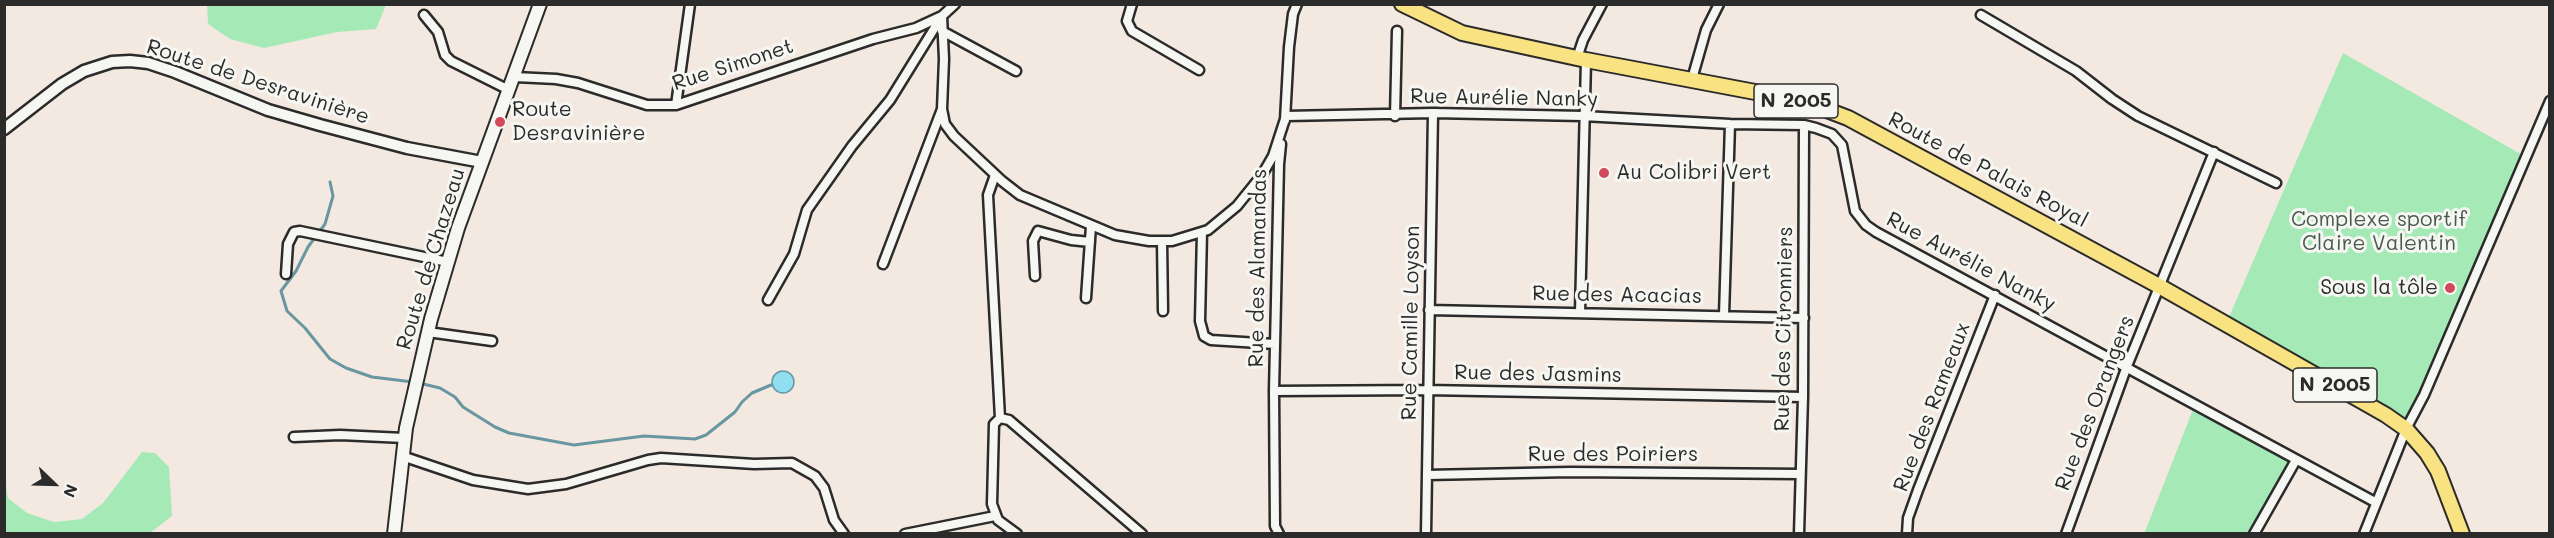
<!DOCTYPE html>
<html>
<head>
<meta charset="utf-8">
<style>
	body { margin:0 }
	#map { position:relative; width:2554px; height:538px; overflow:hidden; background:#f4e9e1; font-family:Mali,sans-serif }
	canvas { display:block }
	.frame { position:absolute; inset:0; border:6px solid #2b2b2b; pointer-events:none }
	.north { position:absolute; left:24px; top:454px; width:60px; height:60px; -webkit-text-stroke:4px #f6f6f2; paint-order:stroke; rotate:113deg; font-size:16px; font-weight:700; line-height:24px; text-align:center; color:#2b2b2b }
	.north::after { content:''; display:block; margin:auto; width:21px; height:27px; background:#2b2b2b; clip-path:polygon(50% 0,100% 100%,50% 72%,0 100%) }
</style>
</head>
<body>
<div id="map">
<canvas width="2554" height="538"></canvas>
<div class="frame"></div>
<div class="north">N</div>
</div>
<script>
const g = document.querySelector('canvas').getContext('2d');
g.lineJoin = 'round';
function fillPath(path, color) { g.fillStyle = color; g.fill(path, 'evenodd'); }
const toPath = rows => new Path2D(rows.map(r => 'M' + r).join(''));
function trace(path, color, width, dash) { g.strokeStyle = color; g.lineWidth = width; g.lineCap = dash ? 'butt' : 'round'; g.setLineDash(dash || []); g.stroke(path); }
function write(font, color, halo, rows, align = 'center') {
  g.font = font + ' Mali,sans-serif'; g.lineWidth = 6; g.setLineDash([]); g.textBaseline = 'middle'; g.strokeStyle = halo; g.fillStyle = color; for (const [text, x, y, turn = 0] of rows) {
    g.save(); g.translate(x, y); g.rotate((+turn || 0) * Math.PI / 180); g.textAlign = isNaN(turn) ? turn : align; if (halo) g.strokeText(text, 0, 0); g.fillText(text, 0, 0); g.restore();
  }
}
const green = toPath([
	[207,4,386,4,386,5,376,29,337,32,264,48,230,39,208,24],
	[2343,53,2526,157,2406,429,2226,324],
	[2194,407,2289,460,2249,533,2144,534],
	[142,452,155,453,169,467,172,516,150,533,5,533,5,478,8,498,27,513,54,522,82,519,103,503]
]);
const water = toPath([
	'772 382a11 11 0 1 1 22 0a11 11 0 1 1-22 0Z'
]);
const stream = toPath([
	[330,182,333,196,325,224,308,247,296,271,281,291,287,311,305,328,330,359,346,368,372,377,413,382],
	[419,383,440,388,455,397,463,407,495,427,509,433,574,445,644,436,695,439,706,435,735,412,742,402,752,393,771,385]
]);
const minor = toPath([
	[1132,4,1127,21,1132,31,1199,70],
	[424,15,438,32,445,55,451,61,509,90],
	[1981,15,2076,71,2112,99,2138,116,2276,183],
	[942,16,944,59,942,109,945,124,954,136,1002,181,1020,195,1115,235,1149,241,1172,241,1208,230,1237,206,1262,175,1273,156,1286,116,1433,113,1583,116,1730,124,1804,125,1816,128,1832,134,1842,145,1855,211,1866,225,1876,232,2375,502],
	[942,31,1016,71],
	[1577,58,1583,40,1602,4],
	[515,77,556,79,578,83,647,105,676,105,873,39,916,28,942,16,955,4],
	[1692,79,1706,30,1719,4],
	[676,105,690,4],
	[1395,116,1397,31],
	[1285,120,1289,47,1293,14,1297,4],
	[995,175,988,195,1000,418],
	[1202,232,1200,321,1204,336,1211,340,1275,344],
	[1162,241,1163,311],
	[883,264,942,109],
	[286,274,288,244,294,232,300,231,448,262],
	[1035,276,1033,241,1038,231,1071,240,1090,242],
	[1086,298,1091,226],
	[768,300,794,254,807,210,852,146,890,100,942,16],
	[1429,310,1804,318],
	[1580,313,1586,60],
	[1724,315,1730,124],
	[428,332,492,341],
	[1274,391,1427,390,1803,397],
	[294,437,340,435,404,438],
	[402,456,473,480,528,489,566,484,648,460,661,458,754,464,792,463,815,476,824,488,834,520,844,534],
	[1427,475,1570,472,1800,474],
	[905,534,995,516],
	[1017,534,998,520,992,504,994,424,1000,418,1009,420,1142,534],
	[1279,534,1275,526,1274,391,1279,164,1281,144],
	[1426,534,1433,113],
	[1799,534,1803,397,1804,125],
	[1907,534,1908,518,1918,490,1995,295],
	[2066,534,2127,366,2214,152],
	[2254,534,2296,460],
	[2364,534,2406,429,2424,395,2550,101]
]);
const tertiary = toPath([
	[4,129,62,84,84,71,112,62,130,61,148,63,175,72,268,110,320,125,407,148,482,162]
]);
const secondary = toPath([
	[394,534,406,428,431,319,458,228,540,4]
]);
const primary = toPath([
	[1402,4,1462,33,1586,60,1771,95,1819,107,1848,118,2159,286,2386,415,2406,429,2427,453,2438,471,2462,534]
]);
const markers = [
	[500,122,6,"#d1495b"],
	[1604,173,6,"#d1495b"],
	[2450,288,6,"#d1495b"]
];
const shields = [
	[1796,101,84],
	[2335,385,84]
];
const shieldNames = [
	["N 2005",1796,101],
	["N 2005",2335,385]
];
const streetNames = [
	["Rue Simonet",733,65,-18],
	["Route de Desravinière",258,82,18],
	["Rue Aurélie Nanky",1504,98,1],
	["Route de Palais Royal",1988,170,28],
	["Route de Chazeau",431,259,-73],
	["Rue Aurélie Nanky",1971,262,28],
	["Rue des Alamandas",1258,268,-89],
	["Rue des Acacias",1617,295,1],
	["Rue Camille Loyson",1411,323,-89],
	["Rue des Citronniers",1784,329,-89],
	["Rue des Jasmins",1538,374,1],
	["Rue des Orangers",2095,403,-69],
	["Rue des Rameaux",1932,407,-69],
	["Rue des Poiriers",1613,455]
];
const poiNames = [
	["Route",512,110],
	["Desravinière",512,134],
	["Au Colibri Vert",1616,173],
	["Sous la tôle",2438,288,"right"]
];
const parkNames = [
	["Complexe sportif",2379,220],
	["Claire Valentin",2379,244]
];
fillPath(green, '#a5eab6');
fillPath(water, '#90deef');
trace(water, '#6896a1', 1.5);
trace(stream, '#6896a1', 3);
trace(minor, '#2b2b2b', 13);
trace(tertiary, '#2b2b2b', 15);
trace(secondary, '#2b2b2b', 16);
trace(primary, '#2b2b2b', 18);
trace(minor, '#f6f6f2', 8);
trace(tertiary, '#f6f6f2', 10);
trace(secondary, '#f6f6f2', 12);
trace(primary, '#f8e281', 14);
for (const [x, y, r, color] of markers) { const dot = new Path2D(); dot.arc(x, y, r, 0, 2 * Math.PI); g.fillStyle = color; g.fill(dot); trace(dot, '#f6f6f2', 2); }
for (const [x, y, w] of shields) { const box = new Path2D(); box.roundRect(x - w / 2, y - 17, w, 34, 4.5); g.fillStyle = '#f6f6f2'; g.fill(box); trace(box, '#2b2b2b', 1.5); }
write('bold 20px', '#2b2b2b', null, shieldNames);
write('21px', '#2b2b2b', '#f6f6f2', streetNames);
write('21px', '#2b2b2b', '#f6f6f2', poiNames, 'left');
write('21px', '#4a5b4e', '#f6f6f2', parkNames);
</script>
</body>
</html>
